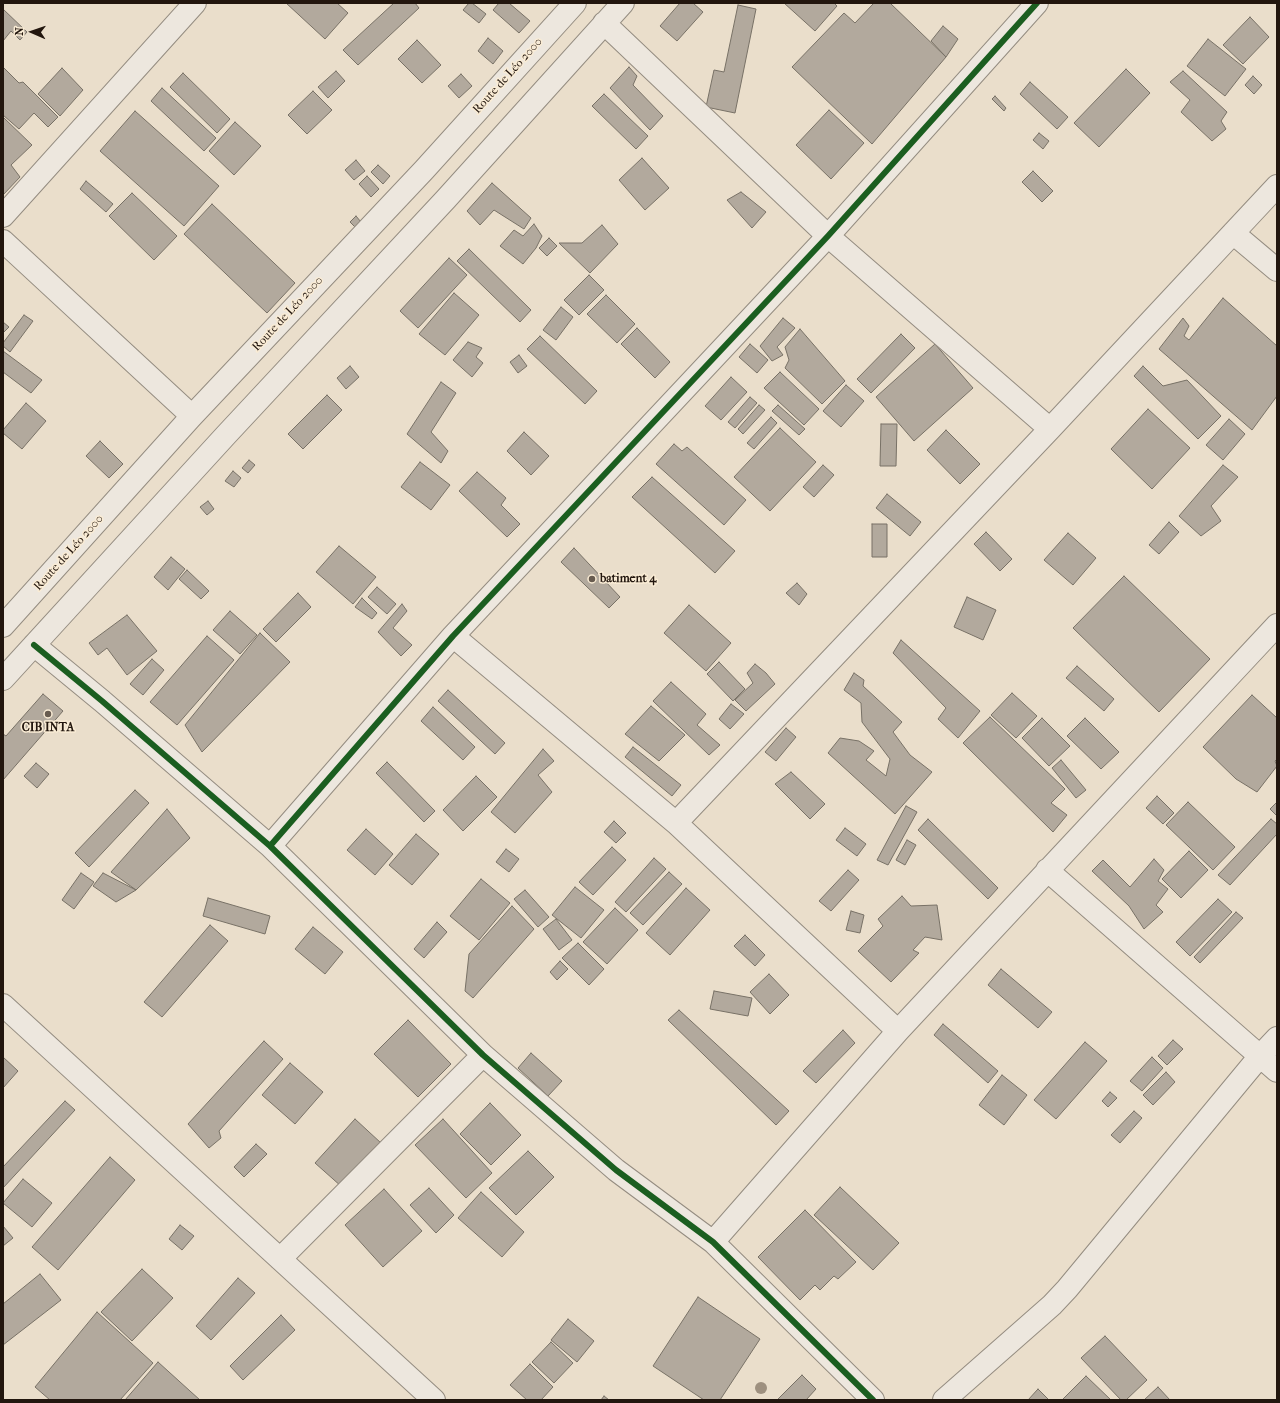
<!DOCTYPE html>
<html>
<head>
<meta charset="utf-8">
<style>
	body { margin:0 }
	#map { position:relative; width:1280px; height:1403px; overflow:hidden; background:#eadecb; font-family:"IM FELL French Canon",serif }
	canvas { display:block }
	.frame { position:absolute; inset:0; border:4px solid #22160e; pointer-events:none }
	.north { position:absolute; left:12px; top:12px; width:40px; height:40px; -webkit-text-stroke:3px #faecd5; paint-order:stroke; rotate:272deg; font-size:11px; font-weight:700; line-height:16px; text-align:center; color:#22160e }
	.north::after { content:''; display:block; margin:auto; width:14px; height:18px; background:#22160e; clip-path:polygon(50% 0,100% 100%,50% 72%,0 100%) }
</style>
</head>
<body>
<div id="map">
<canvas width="1280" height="1403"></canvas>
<div class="frame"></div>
<div class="north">N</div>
</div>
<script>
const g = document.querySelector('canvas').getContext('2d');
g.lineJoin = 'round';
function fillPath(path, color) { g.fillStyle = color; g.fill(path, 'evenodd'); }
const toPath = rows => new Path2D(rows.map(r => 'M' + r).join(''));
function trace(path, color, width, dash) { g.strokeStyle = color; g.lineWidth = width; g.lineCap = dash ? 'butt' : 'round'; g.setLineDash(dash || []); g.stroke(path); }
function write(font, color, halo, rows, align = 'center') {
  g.font = font + ' "IM FELL French Canon",serif'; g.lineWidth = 3; g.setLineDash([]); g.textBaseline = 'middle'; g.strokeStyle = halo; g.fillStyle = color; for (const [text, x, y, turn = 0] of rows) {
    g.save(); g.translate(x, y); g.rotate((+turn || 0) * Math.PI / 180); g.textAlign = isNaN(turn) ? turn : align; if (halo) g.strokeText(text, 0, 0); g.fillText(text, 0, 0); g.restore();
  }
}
const building = toPath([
	[286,3,337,3,348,13,325,39,286,3],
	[394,3,415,3,419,8,358,65,343,50,394,3],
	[469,3,472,3,486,14,479,23,463,10,469,3],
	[499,3,509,3,530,21,519,33,493,10,499,3],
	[680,3,693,3,703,12,677,41,660,26,680,3],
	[784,3,834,3,837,6,815,31,784,3],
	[874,3,890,3,946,57,872,144,792,67,844,13,855,23,874,3],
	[738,5,756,9,735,113,706,107,714,70,724,72,738,5],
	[3,9,27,32,20,40,11,31,3,41,3,9],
	[1250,17,1269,37,1243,64,1223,45,1250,17],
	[943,26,958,39,946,57,931,41,943,26],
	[488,38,503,51,493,64,478,51,488,38],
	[1208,39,1246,69,1225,96,1187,66,1208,39],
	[417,40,441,65,422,83,398,59,417,40],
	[3,67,19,83,23,82,58,117,48,127,34,113,19,129,3,115,3,67],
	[629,67,637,76,633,85,663,116,650,130,610,88,629,67],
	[62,68,83,90,60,116,38,94,62,68],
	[1126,69,1150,93,1099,147,1074,123,1126,69],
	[336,71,345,81,328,98,318,87,336,71],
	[1183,71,1227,112,1221,121,1226,129,1212,141,1181,112,1190,100,1170,82,1183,71],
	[183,73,230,119,217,133,170,87,183,73],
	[461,74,472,86,459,98,448,86,461,74],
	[1253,76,1262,85,1254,94,1245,85,1253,76],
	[1030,82,1068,117,1057,129,1020,94,1030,82],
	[162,88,216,138,204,151,151,101,162,88],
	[313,91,332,110,307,134,288,115,313,91],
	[604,94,648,136,636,149,592,106,604,94],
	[995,96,1006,108,1004,111,992,99,995,96],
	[829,110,864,143,831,179,796,145,829,110],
	[135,111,219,186,184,226,100,151,135,111],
	[3,117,32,145,11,165,20,177,3,195,3,117],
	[235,122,261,146,234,175,209,151,235,122],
	[1039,133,1049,141,1043,149,1033,140,1039,133],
	[642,158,669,188,645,210,619,180,642,158],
	[356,160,365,171,354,180,345,170,356,160],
	[378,165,390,176,383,184,371,172,378,165],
	[1033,171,1053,191,1042,202,1022,182,1033,171],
	[367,176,379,189,371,197,359,184,367,176],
	[86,181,113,204,106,212,80,189,86,181],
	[492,183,531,218,524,229,494,210,480,225,467,211,492,183],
	[741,192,766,212,752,228,727,200,741,192],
	[132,193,177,236,154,260,109,216,132,193],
	[212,204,295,283,267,313,184,234,212,204],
	[356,216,361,222,356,228,350,222,356,216],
	[534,224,542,236,536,248,523,264,500,246,514,230,523,236,534,224],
	[602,225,618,244,590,273,559,243,582,243,602,225],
	[549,238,557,246,547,256,539,248,549,238],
	[469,249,531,310,520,322,457,261,469,249],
	[449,258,467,275,418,328,400,311,449,258],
	[589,275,604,290,579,315,564,300,589,275],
	[454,293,479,315,445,355,419,334,454,293],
	[606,295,635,324,617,343,587,314,606,295],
	[1223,298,1277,346,1277,396,1252,430,1159,349,1183,318,1189,326,1184,336,1189,340,1223,298],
	[561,307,573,317,556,340,543,330,561,307],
	[24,315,33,321,10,352,3,346,3,343,24,315],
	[783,318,795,328,777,347,783,355,772,361,760,346,783,318],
	[3,322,9,327,3,333,3,322],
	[637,328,670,362,655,378,621,344,637,328],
	[800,329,845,381,822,404,785,368,789,360,785,347,800,329],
	[901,334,915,348,871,393,857,379,901,334],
	[540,336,597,391,585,404,527,349,540,336],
	[468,342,482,348,476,357,483,363,472,377,453,360,468,342],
	[750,344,768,360,757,373,739,357,750,344],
	[935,344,973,388,914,441,876,397,935,344],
	[3,351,42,380,31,393,3,372,3,351],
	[519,355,527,366,518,373,510,362,519,355],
	[350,366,359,377,346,389,337,378,350,366],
	[1143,366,1163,386,1187,380,1221,416,1198,439,1134,376,1143,366],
	[780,372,819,409,804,425,764,388,780,372],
	[731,377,747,392,721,420,705,406,731,377],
	[441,382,456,393,431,432,448,451,441,463,407,434,441,382],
	[846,385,864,401,841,427,823,411,846,385],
	[327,395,342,410,303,449,288,434,327,395],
	[750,397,757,403,735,428,728,422,750,397],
	[26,403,46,421,22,449,3,433,3,430,26,403],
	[759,405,765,410,743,434,738,429,759,405],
	[778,405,805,429,799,435,772,411,778,405],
	[1148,409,1190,448,1152,489,1111,449,1148,409],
	[771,417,777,423,754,449,747,443,771,417],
	[1229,419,1245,434,1223,460,1206,445,1229,419],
	[881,424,897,424,896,466,880,466,881,424],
	[780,428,816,462,770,511,734,477,780,428],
	[946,430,980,464,960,484,927,450,946,430],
	[524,432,549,456,531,475,507,451,524,432],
	[100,441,123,464,109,478,86,456,100,441],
	[674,444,682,451,687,447,746,500,724,525,656,464,674,444],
	[249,460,255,465,248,473,242,468,249,460],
	[420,462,450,485,431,510,401,487,420,462],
	[823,465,834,475,814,497,803,487,823,465],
	[1223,465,1238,477,1211,506,1221,521,1201,536,1179,516,1223,465],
	[233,471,241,478,234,487,225,481,233,471],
	[477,472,506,498,501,505,520,524,507,537,459,491,477,472],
	[652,477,735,551,715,573,632,497,652,477],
	[887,494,921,522,910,536,876,508,887,494],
	[208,501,214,509,207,515,200,507,208,501],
	[1169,522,1179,532,1159,554,1149,545,1169,522],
	[872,524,887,524,887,557,872,557,872,524],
	[986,532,1012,559,1000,571,974,544,986,532],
	[1068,533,1096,558,1073,585,1044,560,1068,533],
	[339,546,376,577,353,604,316,572,339,546],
	[574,548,620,597,609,608,561,562,574,548],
	[171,557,185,569,168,590,154,577,171,557],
	[187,570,209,591,201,599,179,579,187,570],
	[1124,576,1210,659,1159,712,1073,628,1124,576],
	[797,583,807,594,799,605,786,593,797,583],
	[377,587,396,604,387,614,368,597,377,587],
	[298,593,311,607,276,642,263,629,298,593],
	[967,597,996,610,983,640,954,627,967,597],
	[362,598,377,613,372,619,355,607,362,598],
	[402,604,407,611,393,628,412,645,401,656,378,632,402,604],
	[689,605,731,643,706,671,664,633,689,605],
	[230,611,257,635,240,654,213,630,230,611],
	[127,615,157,651,127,675,107,648,98,655,89,643,127,615],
	[260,633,290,662,202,752,185,725,260,633],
	[207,636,234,660,177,725,150,702,207,636],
	[901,640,980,711,958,738,938,719,946,708,893,653,901,640],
	[152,659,164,670,143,695,130,684,152,659],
	[719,662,745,689,733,701,707,674,719,662],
	[755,664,766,673,775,684,746,711,735,700,753,683,747,673,755,664],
	[1077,666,1114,699,1104,711,1066,678,1077,666],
	[854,673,864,680,863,686,902,722,893,732,910,755,932,772,895,814,828,753,840,738,859,741,874,751,866,760,886,776,890,759,862,722,861,703,844,690,854,673],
	[671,682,706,714,697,725,720,745,709,755,653,701,671,682],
	[448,690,505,743,495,754,438,701,448,690],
	[1012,693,1037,716,1016,738,991,715,1012,693],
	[43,694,63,711,3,780,3,734,6,736,43,694],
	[1252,695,1277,718,1277,759,1275,761,1277,766,1257,792,1236,779,1203,747,1252,695],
	[731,704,744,714,730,729,719,719,731,704],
	[651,706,685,735,659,761,625,734,651,706],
	[433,707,475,747,463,760,421,721,433,707],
	[990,717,1065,789,1051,803,1067,815,1053,832,963,743,990,717],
	[1042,718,1070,746,1049,766,1022,738,1042,718],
	[1085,718,1119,752,1101,769,1067,736,1085,718],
	[786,728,796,737,776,761,765,752,786,728],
	[633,747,681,785,672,796,625,757,633,747],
	[543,749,554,761,538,775,552,792,515,833,491,812,543,749],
	[1061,760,1086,790,1076,798,1052,768,1061,760],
	[387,762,435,811,424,822,376,773,387,762],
	[36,763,49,774,37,788,24,776,36,763],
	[791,772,825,804,810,819,775,784,791,772],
	[476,776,497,797,463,831,443,810,476,776],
	[135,790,149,803,89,867,75,853,135,790],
	[1157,796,1174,813,1163,824,1146,808,1157,796],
	[1188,802,1235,847,1213,870,1166,825,1188,802],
	[1277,802,1277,816,1270,809,1277,802],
	[906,806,917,812,888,865,877,860,906,806],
	[167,809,190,838,136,890,111,872,167,809],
	[928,819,998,888,988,899,918,830,928,819],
	[1271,819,1277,824,1277,834,1230,885,1218,875,1271,819],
	[614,821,626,833,616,843,604,832,614,821],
	[845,828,866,844,857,856,836,840,845,828],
	[366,829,393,854,375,875,347,850,366,829],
	[416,834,439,854,412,885,389,865,416,834],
	[907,840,916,845,905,865,896,860,907,840],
	[612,847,626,860,593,895,579,882,612,847],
	[506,849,519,859,509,872,496,862,506,849],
	[1189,851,1208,870,1181,898,1162,879,1189,851],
	[654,858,666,869,626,912,615,902,654,858],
	[1154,859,1164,870,1158,881,1168,889,1156,905,1163,912,1144,929,1129,906,1092,871,1103,860,1130,887,1154,859],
	[848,870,859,880,831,911,819,901,848,870],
	[669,872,682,884,643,925,630,913,669,872],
	[81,873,94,882,74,909,62,900,81,873],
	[103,873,136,890,116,902,93,886,103,873],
	[481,879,510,903,479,940,450,916,481,879],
	[575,887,604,910,581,938,552,915,575,887],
	[686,888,710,910,670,955,646,933,686,888],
	[525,890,549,917,538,927,514,899,525,890],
	[902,896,911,906,937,905,942,940,925,937,913,950,919,953,891,982,858,951,883,926,878,919,902,896],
	[208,898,270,916,265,934,203,916,208,898],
	[1218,899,1232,912,1190,956,1176,942,1218,899],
	[512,906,534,929,473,998,465,991,469,954,512,906],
	[615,908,638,930,607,964,583,942,615,908],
	[851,911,864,915,860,933,846,930,851,911],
	[1236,912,1243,918,1200,963,1194,957,1236,912],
	[556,919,572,940,559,950,543,929,556,919],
	[437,922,447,932,424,958,414,949,437,922],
	[210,925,228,941,162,1017,144,1002,210,925],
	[313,927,343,952,325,974,295,949,313,927],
	[745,935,765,955,755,966,734,946,745,935],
	[578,943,604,969,589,985,562,958,578,943],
	[560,961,568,969,557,980,550,972,560,961],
	[1001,969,1052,1012,1038,1028,988,985,1001,969],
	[769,974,789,995,770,1014,750,992,769,974],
	[714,991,752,998,748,1016,710,1009,714,991],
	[679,1010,789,1111,776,1125,668,1020,679,1010],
	[408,1020,451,1064,418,1097,374,1054,408,1020],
	[943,1024,998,1071,988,1083,934,1035,943,1024],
	[843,1030,855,1043,816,1083,803,1071,843,1030],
	[1173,1040,1183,1049,1167,1065,1158,1056,1173,1040],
	[264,1041,283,1059,219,1131,221,1138,209,1148,188,1124,264,1041],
	[1085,1042,1107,1061,1056,1119,1034,1100,1085,1042],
	[531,1053,562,1081,548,1096,518,1068,531,1053],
	[3,1057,18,1071,3,1088,3,1057],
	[1152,1057,1163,1068,1142,1091,1130,1081,1152,1057],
	[290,1063,323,1092,295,1124,262,1095,290,1063],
	[1166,1072,1175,1082,1153,1105,1143,1095,1166,1072],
	[1002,1075,1027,1095,1004,1125,979,1105,1002,1075],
	[1110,1092,1117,1098,1108,1107,1102,1101,1110,1092],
	[65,1101,75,1110,3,1188,3,1167,65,1101],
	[490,1103,521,1135,491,1165,460,1134,490,1103],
	[1134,1111,1142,1118,1120,1143,1111,1135,1134,1111],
	[355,1119,381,1143,342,1187,315,1163,355,1119],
	[443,1119,492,1173,466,1198,415,1145,443,1119],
	[256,1144,267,1154,244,1177,234,1167,256,1144],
	[528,1151,554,1177,516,1215,489,1188,528,1151],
	[110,1157,135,1180,58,1270,32,1247,110,1157],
	[23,1179,52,1203,32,1227,3,1203,23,1179],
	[840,1187,899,1243,873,1270,814,1215,840,1187],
	[429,1188,454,1215,436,1233,410,1205,429,1188],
	[384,1189,422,1231,383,1267,345,1225,384,1189],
	[481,1192,524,1232,502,1257,458,1218,481,1192],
	[805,1210,856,1262,838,1279,834,1276,820,1290,815,1285,800,1300,758,1257,805,1210],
	[180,1225,194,1236,182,1250,169,1239,180,1225],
	[3,1226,13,1238,3,1246,3,1226],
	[142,1269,173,1298,132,1341,101,1312,142,1269],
	[40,1274,61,1300,3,1345,3,1304,40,1274],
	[238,1278,255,1293,211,1340,196,1326,238,1278],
	[698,1297,760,1339,720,1400,704,1400,653,1366,698,1297],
	[97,1312,153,1363,120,1400,50,1400,35,1387,97,1312],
	[281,1315,295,1330,243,1380,230,1366,281,1315],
	[568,1319,594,1341,577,1362,551,1340,568,1319],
	[1105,1336,1147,1380,1126,1400,1121,1400,1081,1358,1105,1336],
	[551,1342,573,1363,554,1383,532,1362,551,1342],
	[158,1362,190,1391,200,1400,125,1400,158,1362],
	[530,1364,553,1387,541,1400,527,1400,510,1385,530,1364],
	[802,1375,816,1389,806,1400,777,1400,802,1375],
	[1086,1376,1111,1400,1062,1400,1086,1376],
	[1158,1387,1170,1400,1144,1400,1158,1387],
	[1038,1389,1049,1400,1028,1400,1038,1389],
	[604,1396,609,1400,601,1400,604,1396]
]);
const minor = toPath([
	[604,23,828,236,1050,429],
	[3,216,195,3],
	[1233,233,1277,270],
	[3,241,192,416],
	[3,626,192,416,424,170,575,3],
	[453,636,676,823,898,1031],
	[34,645,102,701,270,846,483,1055,616,1170,713,1242,873,1400],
	[3,679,226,435,446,199,623,3],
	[676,823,1050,429,1277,186],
	[270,846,453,636,828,236,1037,3],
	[1047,870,1277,1071],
	[3,1005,434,1400],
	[713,1242,898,1031,1277,625],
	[280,1259,483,1055],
	[944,1400,1052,1305,1067,1289,1260,1056,1277,1038]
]);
const cycleway = toPath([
	[34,645,102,701,270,846,483,1055,616,1170,713,1242,873,1400],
	[270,846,453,636,828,236,1037,3]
]);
const trees = [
	[761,1388]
];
const markers = [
	[592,579,4,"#685c50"],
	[48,714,4,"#685c50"]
];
const streetNames = [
	["Route de Léo 2000",508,76,-48],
	["Route de Léo 2000",288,314,-47],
	["Route de Léo 2000",69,553,-48]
];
const poiNames = [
	["batiment 4",600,579],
	["CIB INTA",48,728,"center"]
];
fillPath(building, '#b2a99d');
trace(building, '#787166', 1);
trace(minor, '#948c80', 24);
trace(minor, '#ede7de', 22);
trace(cycleway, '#1b5e20', 6);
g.fillStyle = '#9e907f';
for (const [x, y] of trees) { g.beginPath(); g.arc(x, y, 6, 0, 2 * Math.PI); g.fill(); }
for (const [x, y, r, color] of markers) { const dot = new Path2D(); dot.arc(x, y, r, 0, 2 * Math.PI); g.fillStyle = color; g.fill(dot); trace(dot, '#faecd5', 1.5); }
write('12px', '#22160e', '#faecd5', streetNames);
write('bold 12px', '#22160e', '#faecd5', poiNames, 'left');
</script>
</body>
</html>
